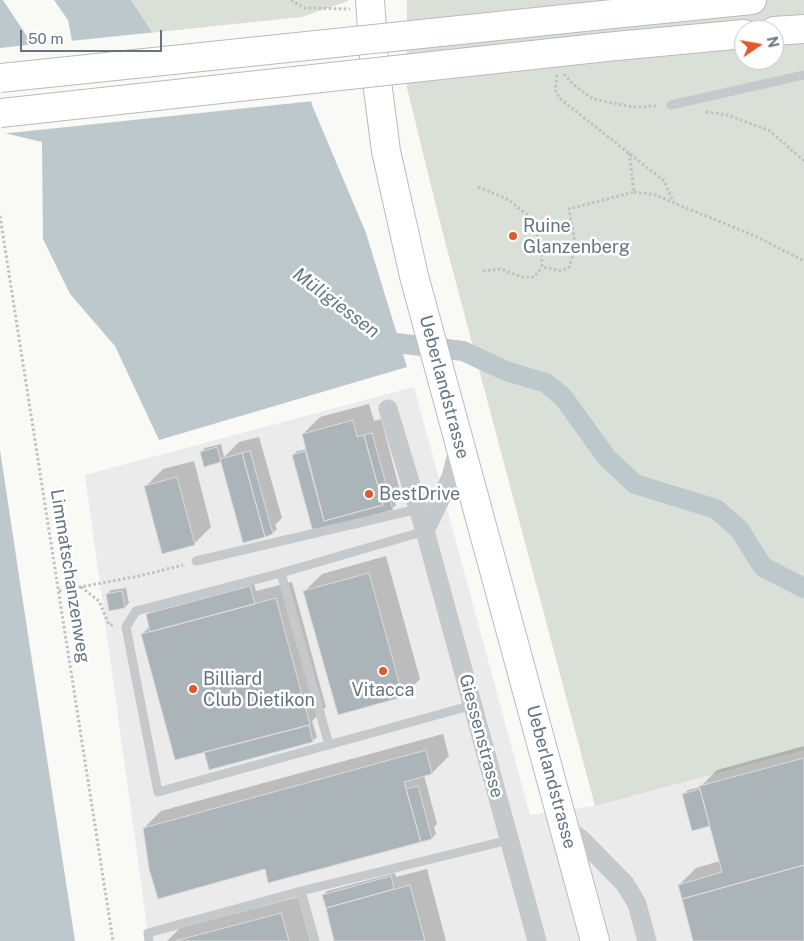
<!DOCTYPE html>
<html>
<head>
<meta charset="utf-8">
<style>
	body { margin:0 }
	#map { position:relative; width:804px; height:941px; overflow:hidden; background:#f9f9f6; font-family:"Public Sans",sans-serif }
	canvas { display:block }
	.north { position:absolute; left:734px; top:20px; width:50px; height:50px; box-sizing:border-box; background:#fff; border:1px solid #c1c7cd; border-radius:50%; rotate:78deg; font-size:14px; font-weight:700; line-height:20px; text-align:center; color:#647481 }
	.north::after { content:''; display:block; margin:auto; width:18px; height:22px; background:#e1582e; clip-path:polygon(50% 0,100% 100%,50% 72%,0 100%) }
	.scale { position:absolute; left:20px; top:30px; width:142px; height:22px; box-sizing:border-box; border:2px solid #647481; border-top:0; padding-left:6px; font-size:15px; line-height:18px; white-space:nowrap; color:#647481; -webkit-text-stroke:4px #fff; paint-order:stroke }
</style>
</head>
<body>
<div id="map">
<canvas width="804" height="941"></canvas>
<div class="north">N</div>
<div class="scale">50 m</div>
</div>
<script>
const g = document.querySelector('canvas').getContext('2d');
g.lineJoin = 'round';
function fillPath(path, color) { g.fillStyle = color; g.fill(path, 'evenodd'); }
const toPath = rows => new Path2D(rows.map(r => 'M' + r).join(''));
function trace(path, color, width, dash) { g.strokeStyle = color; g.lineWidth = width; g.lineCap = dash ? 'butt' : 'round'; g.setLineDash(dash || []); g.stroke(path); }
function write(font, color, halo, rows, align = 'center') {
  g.font = font + ' "Public Sans",sans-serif'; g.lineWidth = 5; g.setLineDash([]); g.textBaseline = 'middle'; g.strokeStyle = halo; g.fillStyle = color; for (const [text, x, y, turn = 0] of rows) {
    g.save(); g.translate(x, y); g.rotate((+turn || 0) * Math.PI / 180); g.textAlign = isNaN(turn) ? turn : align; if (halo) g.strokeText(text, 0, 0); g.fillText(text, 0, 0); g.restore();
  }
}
const built = toPath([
	[414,387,530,815,595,806,804,750,804,941,149,941,85,475]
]);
const green = toPath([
	[131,0,348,0,348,1,299,18,152,32],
	[407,0,804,0,804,750,595,806,442,230,407,88],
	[744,30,774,30,774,60,744,60]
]);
const water = toPath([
	[0,0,3,0,40,56,46,81,79,78,68,20,54,0,131,0,152,32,299,18,312,105,366,233,407,367,159,440,115,346,70,294,43,239,42,142,0,132],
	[0,450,23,602,75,941,0,941]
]);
const pier = toPath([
	[302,17,314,101,0,134,0,48,36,44,43,56,48,79,76,76,70,41]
]);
const shadow = toPath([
	[369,404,374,421,381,419,399,487,393,493,396,505,392,509,313,530,293,455,297,451,307,449,303,434,320,417],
	[259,437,282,518,275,525,277,529,273,533,222,460,201,452,205,448,221,444,224,457,239,442],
	[194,461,211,527,194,544,146,486,163,469],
	[386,556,420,679,403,696,305,591,322,574],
	[292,582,326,707,312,721,317,737,313,741,205,751,142,634,150,626,147,615,151,611,254,583,256,591],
	[126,588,129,603,125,607,110,609,107,594,111,590],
	[443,734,449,756,432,773,424,775,437,824,434,827,436,834,432,838,269,882,266,868,144,828,161,811],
	[804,746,804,941,695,941,679,885,696,868,720,861,711,825,684,794,688,790,700,787,717,770],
	[427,869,446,941,336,941,323,895,327,891,395,873,396,877],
	[298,897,310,941,167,941,180,928]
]);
const canal = toPath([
	[375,332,388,342,463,351,506,371,546,383,563,397,607,458,635,484,716,509,739,529,763,567,804,588]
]);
const building = toPath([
	[353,420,357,437,364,435,383,505,324,521,302,434,353,420],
	[372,433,393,510,313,532,292,455,305,451,324,521,383,505,364,435,372,433],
	[217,447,221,462,204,467,200,452,217,447],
	[250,451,273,534,265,537,242,453,250,451],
	[242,453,265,537,243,543,220,459,242,453],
	[177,477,195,545,162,554,144,486,177,477],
	[369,573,403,697,338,715,303,591,369,573],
	[250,586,255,604,150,632,146,614,250,586],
	[122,591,125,608,109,611,106,594,122,591],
	[276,598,310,725,175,760,141,634,276,598],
	[309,725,313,742,209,770,204,752,309,725],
	[426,750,432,774,404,782,421,842,268,883,265,869,158,899,149,869,143,828,426,750],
	[804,758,804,865,682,899,678,885,722,872,699,786,804,758],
	[418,786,432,839,421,842,406,789,418,786],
	[700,789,710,826,692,831,682,794,700,789],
	[804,865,804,941,693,941,682,899,804,865],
	[391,876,394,889,326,908,322,895,391,876],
	[410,885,425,941,334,941,326,908,410,885],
	[281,913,289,941,175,941,281,913]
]);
const path = toPath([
	[291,0,304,8,350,9],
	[564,74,574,85,593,99,632,107,658,106],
	[557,75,555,89,559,98,664,181,674,203],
	[706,112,728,115,770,131,804,161],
	[478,187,509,200,532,219,541,246,542,267,561,271,569,267,576,247,569,209,634,192,629,152],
	[634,192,656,195,674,203,755,236,804,261],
	[0,216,113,941],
	[483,271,501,269,521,277,534,277,542,267],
	[81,587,99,601,109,625,113,625],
	[59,591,139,576,183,565]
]);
const service = toPath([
	[671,105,804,75],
	[425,531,281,573,136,611,126,627,158,792,473,705],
	[196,561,418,509],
	[281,573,329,745],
	[301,891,315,941],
	[149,941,148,933,301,891,509,840]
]);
const minor = toPath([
	[388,409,425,531,537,941],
	[425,531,451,477,459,446],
	[564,826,582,840,625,884,637,904,647,941]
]);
const primary = toPath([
	[370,0,374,58,386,151,414,276,595,941]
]);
const motorway = toPath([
	[603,15,752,0],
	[774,31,804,29],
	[606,47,744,34]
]);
const motorwayBridge = toPath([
	[0,78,603,15],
	[0,113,606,47]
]);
const markers = [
	[513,236,5,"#e1582e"],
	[369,494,5,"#e1582e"],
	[383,671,5,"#e1582e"],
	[193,689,5,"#e1582e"]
];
const poiNames = [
	["Ruine",523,226],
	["Glanzenberg",523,247],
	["BestDrive",379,494],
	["Billiard",203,679],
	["Club Dietikon",203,700],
	["Vitacca",383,690,"center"]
];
const streetNames = [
	["Ueberlandstrasse",444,387,75],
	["Limmatschanzenweg",70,576,81],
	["Giessenstrasse",481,736,75],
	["Ueberlandstrasse",551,777,75]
];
const waterNames = [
	["Müligiessen",336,303,37]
];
fillPath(built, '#eaebea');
fillPath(green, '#dae0d7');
fillPath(water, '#bdc8cc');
fillPath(pier, '#f9f9f6');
fillPath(shadow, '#0003');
trace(canal, '#bdc8cc', 20);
fillPath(building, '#abb4b9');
trace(building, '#dbdbd9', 1);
trace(primary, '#b8bcc0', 30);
trace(motorway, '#b8bbbe', 30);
trace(path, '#bfc1c3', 3, [2.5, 2.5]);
trace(service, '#c5c9cc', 9);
trace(minor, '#c5c9cc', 19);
trace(primary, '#fff', 28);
trace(motorway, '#fff', 28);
trace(motorwayBridge, '#b8bbbe', 30, []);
trace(motorwayBridge, '#fff', 28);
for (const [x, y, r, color] of markers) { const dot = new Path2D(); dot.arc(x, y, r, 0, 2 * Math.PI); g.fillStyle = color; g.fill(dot); trace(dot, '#fff', 2); }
write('18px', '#647481', '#fff', poiNames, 'left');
write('18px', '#647481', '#fff', streetNames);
write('italic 19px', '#647a82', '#fff', waterNames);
</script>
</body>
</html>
